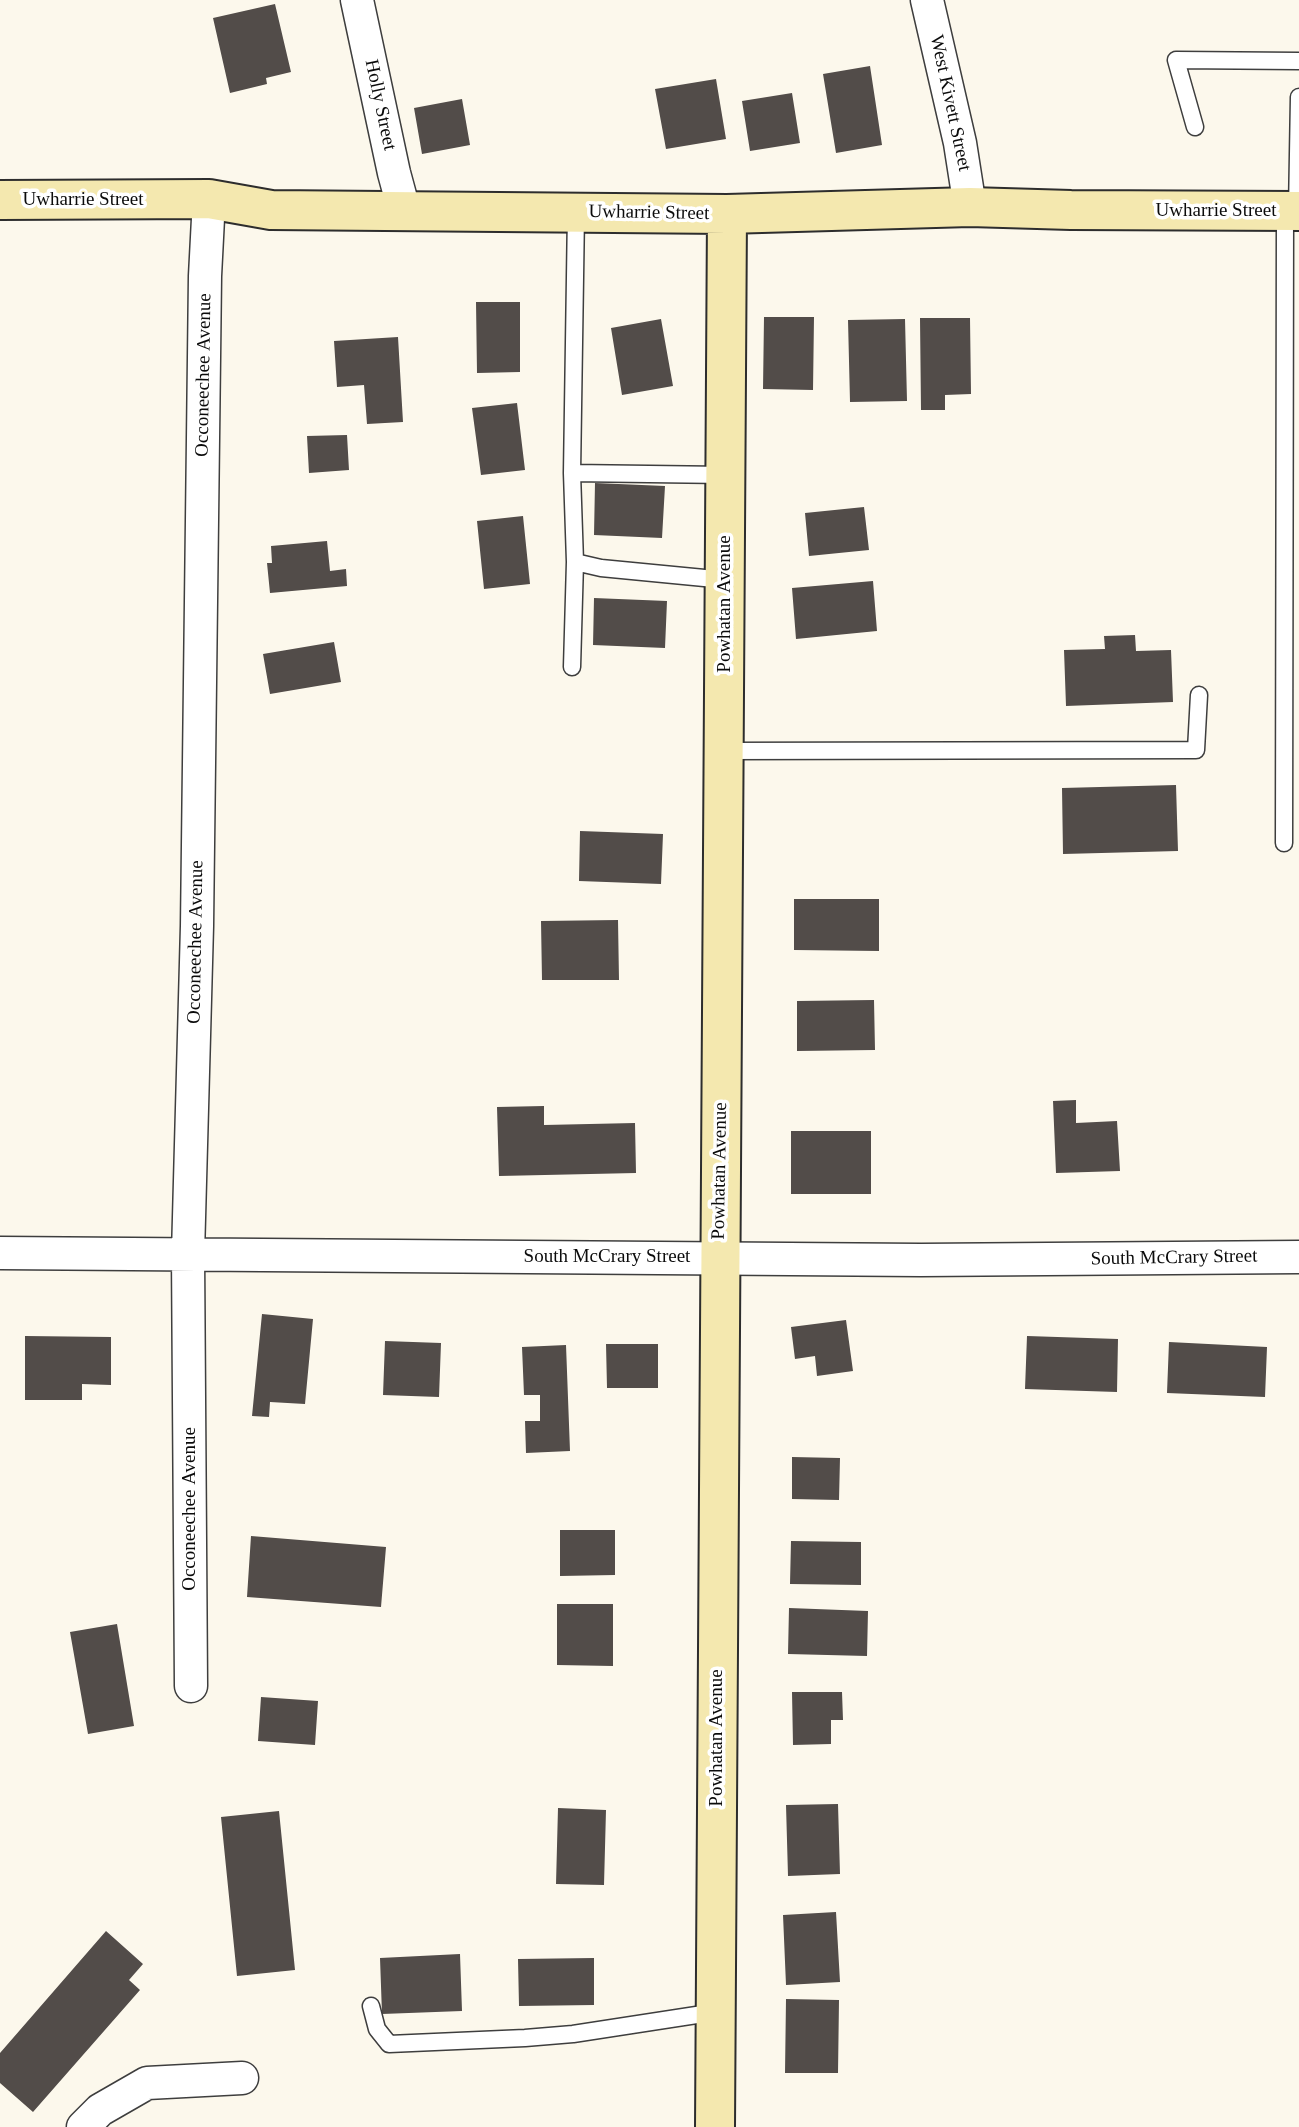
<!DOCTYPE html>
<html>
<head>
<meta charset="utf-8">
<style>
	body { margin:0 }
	canvas { display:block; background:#fcf8ec }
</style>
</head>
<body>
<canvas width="1299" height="2127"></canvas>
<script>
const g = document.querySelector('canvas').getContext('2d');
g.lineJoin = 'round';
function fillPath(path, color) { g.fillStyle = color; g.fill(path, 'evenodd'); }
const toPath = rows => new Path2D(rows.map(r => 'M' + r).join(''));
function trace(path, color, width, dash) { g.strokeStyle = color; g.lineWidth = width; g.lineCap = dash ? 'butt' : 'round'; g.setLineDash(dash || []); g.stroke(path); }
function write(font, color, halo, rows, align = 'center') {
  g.font = font + ' Georgia,serif'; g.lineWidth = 7; g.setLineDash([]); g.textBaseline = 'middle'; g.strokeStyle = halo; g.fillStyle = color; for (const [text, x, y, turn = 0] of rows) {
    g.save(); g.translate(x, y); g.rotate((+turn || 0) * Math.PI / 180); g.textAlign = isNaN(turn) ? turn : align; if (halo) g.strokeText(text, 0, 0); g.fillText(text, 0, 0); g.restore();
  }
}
const building = toPath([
	[275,4,291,72,266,78,267,84,230,93,213,18],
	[870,66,882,145,836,153,823,74],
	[716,79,726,139,666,149,655,89],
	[792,93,800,143,750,151,742,101],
	[462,99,470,145,422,154,414,108],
	[476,302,520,302,520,372,477,373],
	[764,317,814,317,813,390,763,389],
	[920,318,970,318,971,394,945,395,945,410,921,410],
	[661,319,673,386,622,395,611,328],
	[905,319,907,401,850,402,848,320],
	[398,337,403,422,367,424,364,385,337,387,334,341],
	[517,403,525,470,481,475,472,408],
	[347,435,349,470,309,473,307,436],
	[595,483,665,486,662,538,594,535],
	[864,507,869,550,809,556,805,513],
	[523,516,530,584,484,589,477,521],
	[327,541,330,571,346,569,347,586,270,593,267,563,272,563,271,546],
	[873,581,877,631,796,639,792,588],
	[594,598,667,601,665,648,593,645],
	[1135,635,1136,651,1171,650,1173,702,1066,706,1064,650,1105,649,1104,636],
	[334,642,341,682,270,694,263,654],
	[1176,785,1178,851,1063,854,1062,788],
	[580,831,663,834,661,884,579,881],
	[794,899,879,899,879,951,794,950],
	[618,920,619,980,542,980,541,921],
	[874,1000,875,1050,797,1051,797,1001],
	[1076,1100,1076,1123,1117,1121,1120,1171,1056,1173,1053,1101],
	[544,1106,544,1125,635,1123,636,1173,499,1176,497,1107],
	[791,1131,871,1131,871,1194,791,1194],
	[262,1314,313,1319,305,1404,270,1402,269,1417,252,1416],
	[846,1320,853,1371,817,1376,815,1356,795,1359,791,1327],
	[25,1336,111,1337,111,1385,82,1384,82,1400,25,1400],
	[1027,1336,1118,1339,1117,1392,1025,1389],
	[385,1341,441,1343,439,1397,383,1395],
	[1169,1342,1267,1347,1265,1397,1167,1393],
	[606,1344,658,1344,658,1388,607,1388],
	[566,1345,570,1451,526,1453,525,1421,540,1421,540,1395,524,1395,522,1347],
	[792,1457,840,1458,839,1500,792,1499],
	[560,1530,615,1530,615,1575,560,1576],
	[251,1536,386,1547,381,1607,247,1597],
	[791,1541,861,1542,861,1585,790,1584],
	[557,1604,613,1604,613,1666,557,1665],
	[789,1608,868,1611,867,1656,788,1654],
	[117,1624,134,1726,88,1734,70,1632],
	[792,1692,842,1692,843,1720,831,1720,831,1744,793,1745],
	[261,1697,318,1701,315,1745,258,1741],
	[838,1804,840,1874,788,1876,786,1805],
	[558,1808,606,1810,604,1885,556,1884],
	[279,1811,295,1970,237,1976,221,1817],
	[836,1912,840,1982,786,1985,783,1915],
	[106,1931,143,1964,129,1980,140,1990,33,2112,0,2083,0,2053],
	[460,1954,462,2011,382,2014,380,1958],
	[594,1958,594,2005,519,2006,518,1959],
	[786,1999,839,2000,838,2073,785,2073]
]);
const lane = toPath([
	[1195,127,1176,60,1299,61],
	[1297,211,1299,97],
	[572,473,726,475],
	[575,562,601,568,725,580],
	[572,667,575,562,572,473,576,212],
	[724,751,1196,750,1199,695],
	[1284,843,1285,211],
	[371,2006,377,2029,389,2044,525,2038,573,2034,716,2012]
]);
const street = toPath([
	[357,0,394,173,404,210],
	[927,0,960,143,970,207],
	[0,1253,921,1260,1299,1257],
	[191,1686,188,1254,197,926,205,276,209,199],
	[83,2127,100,2110,147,2083,242,2078]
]);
const secondary = toPath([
	[0,200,209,199,271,210,727,214,970,207,1071,210,1299,211],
	[715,2127,727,214]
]);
const streetNames = [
	["West Kivett Street",950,103,78],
	["Holly Street",380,105,78],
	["Uwharrie Street",83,200],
	["Uwharrie Street",1216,211],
	["Uwharrie Street",649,213,1],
	["Occoneechee Avenue",204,375,-89],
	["Powhatan Avenue",725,604,-90],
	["Occoneechee Avenue",196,942,-89],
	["Powhatan Avenue",720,1171,-89],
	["South McCrary Street",607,1257],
	["South McCrary Street",1174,1258,-1],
	["Occoneechee Avenue",190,1509,-90],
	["Powhatan Avenue",717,1738,-90]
];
fillPath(building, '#524c49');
trace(lane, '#3e3e3e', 19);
trace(street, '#3e3e3e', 35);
trace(secondary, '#2d2d2d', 42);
trace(lane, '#fff', 16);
trace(street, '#fff', 32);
trace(secondary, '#f4e8af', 38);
write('19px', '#0b0b0b', '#fff', streetNames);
</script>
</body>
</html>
